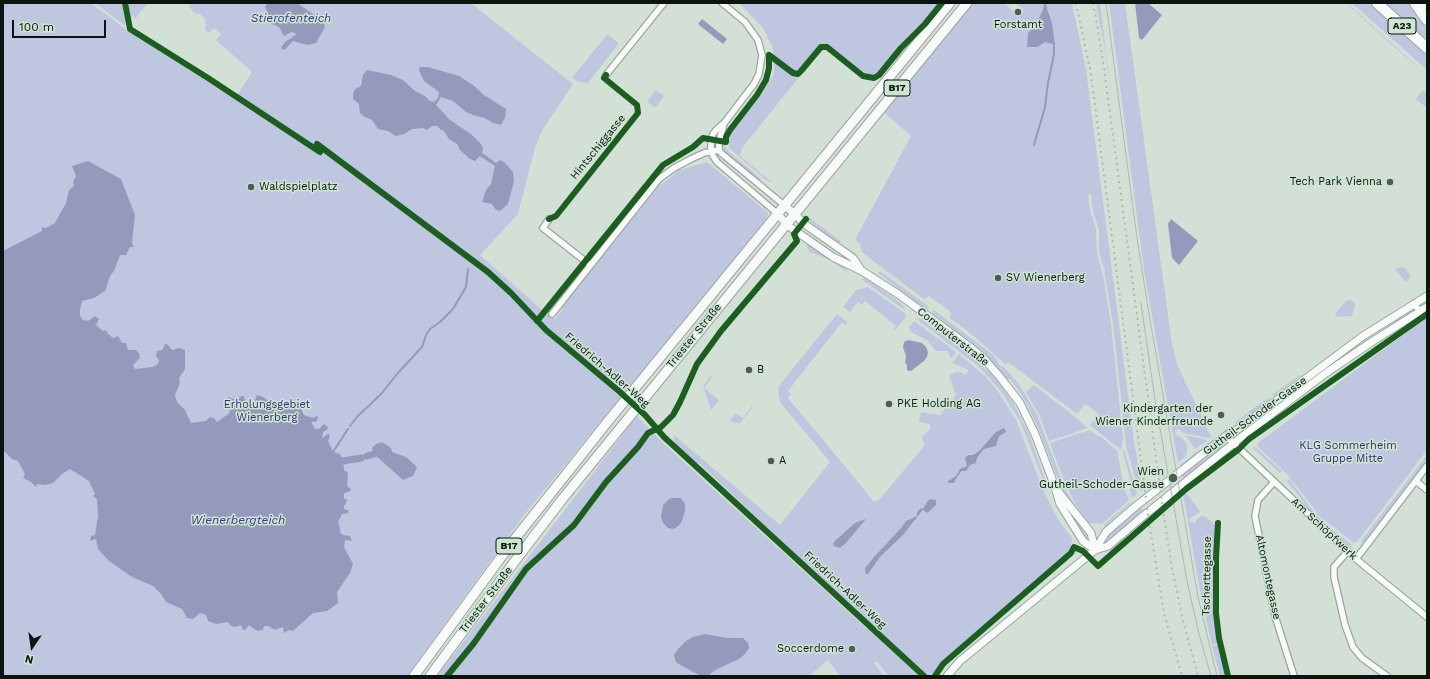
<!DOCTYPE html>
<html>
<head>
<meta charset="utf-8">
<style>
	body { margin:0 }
	#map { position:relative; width:1430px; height:679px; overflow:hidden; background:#d3e0d6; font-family:"Work Sans",sans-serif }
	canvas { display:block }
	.frame { position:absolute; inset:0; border:4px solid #0b140d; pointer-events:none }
	.north { position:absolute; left:12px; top:627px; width:40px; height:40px; -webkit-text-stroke:3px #cde6d3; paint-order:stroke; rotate:193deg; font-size:11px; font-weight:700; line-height:16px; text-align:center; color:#0b140d }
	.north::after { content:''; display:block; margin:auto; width:14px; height:18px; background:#0b140d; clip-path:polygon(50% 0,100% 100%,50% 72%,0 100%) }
	.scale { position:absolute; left:12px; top:20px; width:94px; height:18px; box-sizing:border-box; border:2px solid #0b140d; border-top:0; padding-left:5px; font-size:12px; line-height:14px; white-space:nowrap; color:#0b140d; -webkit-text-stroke:3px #cde6d3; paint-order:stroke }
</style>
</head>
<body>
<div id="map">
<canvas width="1430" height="679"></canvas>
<div class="frame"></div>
<div class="north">N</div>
<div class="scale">100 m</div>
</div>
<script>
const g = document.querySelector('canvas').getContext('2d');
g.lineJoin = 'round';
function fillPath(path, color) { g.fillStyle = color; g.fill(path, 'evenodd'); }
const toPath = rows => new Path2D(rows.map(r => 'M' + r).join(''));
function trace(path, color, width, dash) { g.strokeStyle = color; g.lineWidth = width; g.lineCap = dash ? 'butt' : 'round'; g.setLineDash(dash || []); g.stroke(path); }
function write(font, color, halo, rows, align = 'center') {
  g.font = font + ' "Work Sans",sans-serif'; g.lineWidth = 3; g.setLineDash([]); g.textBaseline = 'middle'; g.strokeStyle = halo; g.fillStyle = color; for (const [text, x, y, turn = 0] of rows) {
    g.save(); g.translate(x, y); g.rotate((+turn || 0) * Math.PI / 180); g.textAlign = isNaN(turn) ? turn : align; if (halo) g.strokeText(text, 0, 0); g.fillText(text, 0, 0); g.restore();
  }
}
const green = toPath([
	[3,3,91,3,128,31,235,99,252,72,216,40,221,34,214,28,209,33,205,30,206,24,205,19,200,14,194,13,189,6,191,3,471,3,573,84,545,126,540,135,534,151,518,214,480,255,542,310,555,319,563,309,562,307,658,187,680,170,707,162,768,213,767,218,524,515,407,676,3,676],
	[95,3,122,3,126,25,124,25],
	[128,3,148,3,135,19,133,16,130,17],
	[739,3,939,3,924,22,899,47,873,79,865,78,825,49,821,50,742,148,740,156,773,183,766,180,729,148,729,134,759,98,774,74,773,48,763,28],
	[973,3,1004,3,1018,15,1023,9,1016,3,1072,3,1086,70,1135,449,1136,451,1142,492,1137,485,1126,446,1114,331,1104,268,1099,251,1099,229,1093,212,1091,194,1088,195,1090,210,1096,229,1097,253,1104,280,1111,325,1123,438,1121,450,1090,425,1099,414,1085,404,1077,414,1008,362,1006,365,975,337,950,318,951,312,929,296,924,299,872,260,862,252,860,244,855,240,911,136,884,112],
	[1096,3,1100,3,1114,118,1105,49],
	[1109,3,1125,3,1172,344,1177,364,1211,437,1209,438,1183,433,1179,429,1175,431,1176,435,1183,439,1187,445,1187,453,1185,457,1178,463,1144,270],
	[1346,3,1347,3,1427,75,1401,53],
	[1352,3,1370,3,1427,56,1427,70],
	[1384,3,1408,3,1427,28,1427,42],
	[608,35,619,43,588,83,579,82,572,78,606,36],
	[656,90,664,96,655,108,647,101],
	[1422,91,1427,92,1427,108,1416,99],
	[722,143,724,144,726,149,730,153,761,179,760,182,727,155,724,150],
	[810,218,811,219,842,242,839,243,808,220],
	[809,244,847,267,847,272,828,259,810,252,806,247],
	[1401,267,1405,268,1410,275,1409,280,1406,282,1395,269],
	[880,271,929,307,927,310,878,273],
	[865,278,898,301,903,305,906,311,861,279],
	[868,287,906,314,905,318,895,330,893,330,896,326,865,301,862,305,858,302,850,312,843,307,856,290],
	[1349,300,1353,301,1355,304,1352,316,1336,317,1335,314,1346,301],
	[1413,308,1416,310,1386,332,1385,328],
	[934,310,992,354,997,359,999,365,1005,368,1019,384,1037,415,1065,488,1077,511,1073,507,1061,487,1037,425,1027,404,1017,388,1010,379,1007,379,982,352,932,313],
	[837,314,847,322,847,324,846,325,842,322,788,391,791,394,788,398,844,465,874,502,880,499,925,445,921,437,930,430,930,424,919,422,921,412,940,415,956,395,949,376,958,371,966,375,969,370,952,363,959,354,986,377,999,393,1016,420,1042,487,1057,518,1072,538,1070,551,943,663,933,676,888,676,877,661,874,663,884,676,840,676,828,660,809,676,437,676,637,416,664,444,867,629,869,623,699,463,696,464,677,446,674,440,674,435,780,525,830,462,780,402,778,387],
	[996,432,996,446,984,449,977,458,977,461,973,464,970,465,958,476,954,483,948,483,948,481,956,476,967,466,966,461,969,454,973,455,979,451],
	[927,502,924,510,903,535,880,557,868,574,867,565,874,557,901,528,906,521,917,516,923,510],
	[915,318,921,319,963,350,991,374,1002,387,1013,403,1029,434,1041,468,1051,500,1020,421,1001,391,978,366],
	[1423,320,1427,323,1427,450,1357,542,1354,543,1318,515,1316,511,1286,473,1257,446,1258,443],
	[914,321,956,352,951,359,948,351,936,351,927,340,911,332,909,327],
	[1301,374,1302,374,1294,381,1274,396,1272,395],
	[710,376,712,377,704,388,719,400,711,410,703,386],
	[1034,385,1075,417,1088,428,1049,441,1040,416,1026,392],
	[1268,398,1270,399,1257,409,1257,411,1243,418,1235,425,1236,421],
	[752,406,753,407,740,423,734,423,730,420,735,413,743,418],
	[1229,427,1231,428,1180,468,1180,465],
	[1090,430,1099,437,1100,436,1117,451,1124,488,1129,500,1102,524,1089,523,1082,514,1075,504,1064,480,1050,443],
	[1185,435,1204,439,1207,441,1195,449],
	[1225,443,1226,445,1184,478,1181,475,1220,445],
	[1255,447,1256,448,1282,471,1280,473,1253,448],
	[1124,449,1137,494,1132,498,1130,492,1131,482,1123,453],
	[1427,455,1427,459,1361,545,1362,540],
	[1289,479,1314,512,1313,514,1287,481],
	[1186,493,1200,511,1196,515,1190,518,1190,522,1195,523,1197,519,1203,515,1217,526,1215,554,1214,604,1219,643,1212,645,1202,601,1185,505,1183,494],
	[1130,502,1130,504,1104,527,1104,525],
	[1064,504,1089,535,1086,537,1074,522],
	[1141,508,1144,511,1111,539,1104,543,1106,538,1112,532],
	[1322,522,1351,544,1352,547,1349,546],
	[1123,537,1127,540,1111,553,1109,550],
	[1219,645,1224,669,1227,676,1220,676,1212,646]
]);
const water = toPath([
	[268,3,297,3,323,21,325,27,316,43,308,45,293,41,284,50,281,48,285,42,297,34,292,32,284,36,279,27,270,23,265,6],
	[1046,3,1047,9,1052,23,1055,44,1052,44,1045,42,1037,47,1027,47,1028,33,1035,26,1043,10,1044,4],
	[1135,3,1148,3,1162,15,1142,40,1139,38],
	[702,19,727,39,723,44,698,24],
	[420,67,428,67,459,76,473,85,484,95,506,109,505,118,501,125,493,123,485,118,476,116,466,112,453,101,441,97,436,105,450,120,472,135,481,144,483,149,482,153,496,163,500,160,504,162,513,172,514,181,508,204,500,211,496,210,492,204,482,202,486,190,491,184,495,166,480,156,475,161,470,159,460,150,457,144,449,139,444,131,441,130,437,126,432,126,427,130,423,128,412,129,404,134,396,136,388,131,378,129,372,120,363,116,360,113,359,104,353,99,353,94,355,89,361,86,363,75,367,70,391,75,403,80,415,91,425,96,430,101,434,102,438,98,439,92,424,81,419,70],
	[88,161,121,179,135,215,132,243,134,247,130,247,126,255,120,255,114,271,110,276,105,291,94,298,82,301,80,310,80,316,83,320,88,321,95,316,99,319,96,325,103,331,106,330,108,334,113,338,118,336,122,343,126,343,128,350,136,350,139,353,140,358,133,365,135,369,153,367,158,364,159,360,156,356,157,351,162,350,166,343,172,350,179,348,185,350,185,369,179,378,180,383,175,395,177,402,185,410,191,423,206,421,210,417,214,418,217,422,224,417,230,413,229,404,226,400,229,397,236,400,242,396,244,396,245,401,250,403,254,403,257,395,263,397,278,408,282,403,286,402,290,407,291,406,293,403,298,402,304,415,312,418,318,416,317,421,311,422,315,429,319,429,324,424,327,426,328,429,323,432,322,438,328,434,330,436,328,441,333,452,340,454,343,461,344,470,348,473,347,486,351,489,349,492,346,492,344,494,344,499,347,499,346,503,344,506,344,509,348,510,348,513,342,514,338,522,340,528,340,532,343,535,350,536,352,541,345,540,344,547,353,564,350,573,337,592,338,603,327,611,313,613,293,631,289,630,284,633,283,627,275,630,268,626,264,626,263,630,257,631,249,625,245,630,243,630,241,625,235,627,231,626,228,622,216,624,208,621,206,615,200,613,193,619,187,618,182,609,166,602,161,594,153,586,132,577,109,561,98,549,96,539,90,541,91,536,95,535,98,516,97,499,93,496,95,494,89,481,70,469,62,474,53,483,45,485,37,484,36,487,31,482,23,478,25,474,18,461,12,459,5,452,3,449,3,251,42,231,42,227,46,228,55,223,66,203,69,190,74,186,73,182,76,176,72,166],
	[1171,219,1198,241,1179,265,1172,258,1168,224],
	[908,340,922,343,926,347,928,352,927,357,924,361,911,371,909,371,907,370,907,365,905,363,906,356,903,347,904,342],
	[1004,428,1006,432,999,436,996,446,984,449,977,458,976,463,970,465,966,471,962,471,958,476,954,483,948,483,948,481,956,476,960,469,967,466,965,458,968,455,973,455,979,451,996,432],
	[382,442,391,448,392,452,406,457,417,467,413,476,403,480,374,454,372,448,376,444],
	[672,498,680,498,684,502,685,505,685,511,681,523,677,527,673,529,668,528,663,523,661,516,663,505,668,500],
	[930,499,936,500,936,505,927,513,923,510,903,535,880,557,868,574,866,574,865,568,874,557,901,528,906,521,917,516,917,512,921,508,923,509,927,502],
	[866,519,845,544,840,548,834,546,833,544,836,540,855,523],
	[705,634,727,638,743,638,748,643,749,648,745,654,739,659,715,670,709,675,702,676,697,674,677,663,675,660,674,655,678,649,686,641,693,637]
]);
const stream = toPath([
	[1034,145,1045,107,1048,83,1054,54,1054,43],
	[350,426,357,417,382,393,397,374,422,347,426,335,430,329,440,322,453,309,466,287,468,269],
	[333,452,348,429]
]);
const canal = toPath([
	[367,456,374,454],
	[343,461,361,458]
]);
const minor = toPath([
	[722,3,745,22,758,40,762,55,759,74,754,84,725,122,717,129,713,134,711,140,711,151,713,156,717,162,778,214],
	[606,75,664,3],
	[724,124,719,141,719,150,721,153,784,205],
	[549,219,543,228,590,265],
	[1413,304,1427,317],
	[552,314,659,179,674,168,691,159,704,153,719,150],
	[1226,436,1356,559,1427,617],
	[1416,481,1427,490],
	[1274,482,1258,500,1255,516,1275,616,1294,676],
	[1348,551,1334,567,1334,577,1345,625,1353,647,1362,658,1387,676],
	[1356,559,1427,466]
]);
const tertiary = toPath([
	[784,205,795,214,803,223,853,258,861,270],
	[778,214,787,225,833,257,862,271,898,294,970,347,986,361,1000,377,1020,403,1035,434,1054,484,1060,504,1083,541,1095,550],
	[1057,490,1091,533,1095,550],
	[1095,550,1108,546,1142,517,1244,435,1326,373,1373,341,1427,307],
	[947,676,960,661,1095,550,1106,532,1136,506,1226,436,1238,429,1363,336,1427,296]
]);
const primary = toPath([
	[414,676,510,545,609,420,950,3],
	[430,676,518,557,564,497,967,3]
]);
const motorway = toPath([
	[1377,3,1427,48],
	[1415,3,1427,20],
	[1426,3,1427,4]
]);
const tram = toPath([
	[1106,3,1137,238,1148,308,1198,597,1217,676],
	[1141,303,1155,400,1187,581,1198,630,1211,676]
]);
const rail = toPath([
	[1076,3,1091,74,1149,522,1164,613,1182,676],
	[1093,3,1096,18,1103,61,1163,510,1172,568,1183,621,1198,676]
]);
const cycleway = toPath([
	[125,3,130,29,208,78,320,152],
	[769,55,793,73,798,74,801,71,821,47,827,47,863,76,874,78,879,75,901,48,925,24,942,3],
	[317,144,488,272,511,293,546,330,620,392,645,415,664,437,924,676],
	[549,219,556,216,638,113,637,105,604,78,606,75],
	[537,321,663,165,693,147,703,138,726,142,726,137,730,130,757,95,766,80,769,68,769,55],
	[1218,523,1216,558,1216,613,1219,638,1228,676],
	[447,676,474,643,526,569,574,525,606,482,638,447,648,433,661,427,673,415,680,402,697,364,721,331,797,241,794,234,806,219],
	[935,676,943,664,1071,553,1074,547,1083,551,1098,566,1186,489,1239,449,1249,439,1427,314]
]);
const markers = [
	[1018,12,4,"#515b53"],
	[1390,182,4,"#515b53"],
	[251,187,4,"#515b53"],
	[998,278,4,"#515b53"],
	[749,370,4,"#515b53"],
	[889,404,4,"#515b53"],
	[1221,415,4,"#515b53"],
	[771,461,4,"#515b53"],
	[1173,478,5,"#515b53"],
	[852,649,4,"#515b53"]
];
const shields = [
	[1402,26,28],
	[897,88,26],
	[509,546,26]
];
const shieldNames = [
	["A23",1402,26],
	["B17",897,88],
	["B17",509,546]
];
const poiNames = [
	["Forstamt",1018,25,"center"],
	["Tech Park Vienna",1382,182,"right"],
	["Waldspielplatz",259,187],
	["SV Wienerberg",1006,278],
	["B",757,370],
	["PKE Holding AG",897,404],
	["Kindergarten der",1213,409,"right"],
	["Wiener Kinderfreunde",1213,422,"right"],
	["A",779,461],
	["Wien",1164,472,"right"],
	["Gutheil-Schoder-Gasse",1164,485,"right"],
	["Soccerdome",844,649,"right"]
];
const streetNames = [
	["Hintschiggasse",598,147,-51],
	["Triester Straße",694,336,-51],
	["Computerstraße",953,337,38],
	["Friedrich-Adler-Weg",607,370,41],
	["Gutheil-Schoder-Gasse",1255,416,-36],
	["Am Schöpfwerk",1324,529,43],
	["Tscherttegasse",1207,576,-89],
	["Altomontegasse",1268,577,78],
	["Friedrich-Adler-Weg",845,590,43],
	["Triester Straße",486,600,-53]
];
const parkNames = [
	["Erholungsgebiet",267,405],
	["Wienerberg",267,418],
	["KLG Sommerheim",1348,446],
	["Gruppe Mitte",1348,459]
];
const waterNames = [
	["Stierofenteich",291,18],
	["Wienerbergteich",238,520]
];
fillPath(green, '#bfc6df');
fillPath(water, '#9599bc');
trace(stream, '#9599bc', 2);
trace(canal, '#9599bc', 7);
trace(minor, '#9ba69e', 8);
trace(tertiary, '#9ba69e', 9);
trace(primary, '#9ba69e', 11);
trace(motorway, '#9ba69e', 12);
trace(minor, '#f8faf9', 5.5);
trace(tertiary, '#f8faf9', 7);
trace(primary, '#f8faf9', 9);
trace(motorway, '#f8faf9', 10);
trace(tram, '#b2b6b3', 1);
trace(rail, '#b2b6b3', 2, [2, 4]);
trace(cycleway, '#1b5e20', 6);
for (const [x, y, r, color] of markers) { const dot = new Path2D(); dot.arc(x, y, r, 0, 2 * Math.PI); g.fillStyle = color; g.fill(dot); trace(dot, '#cde6d3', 1.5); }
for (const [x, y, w] of shields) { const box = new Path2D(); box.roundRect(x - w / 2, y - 8, w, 16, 3); g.fillStyle = '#cde6d3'; g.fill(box); trace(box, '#0b140d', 1); }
write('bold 10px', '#0b140d', null, shieldNames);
write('11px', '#0b140d', '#cde6d3', poiNames, 'left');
write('11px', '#0b140d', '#cde6d3', streetNames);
write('11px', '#332d70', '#cde6d3', parkNames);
write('italic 12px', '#3d397c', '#cde6d3', waterNames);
</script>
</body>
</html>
